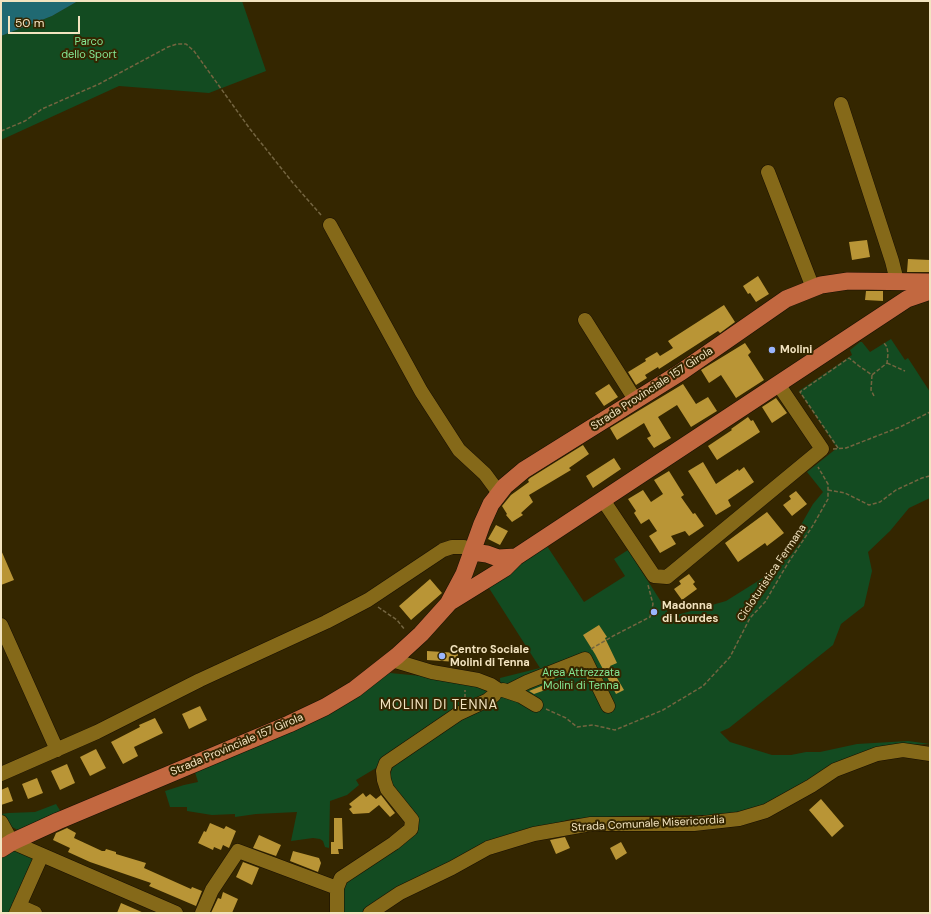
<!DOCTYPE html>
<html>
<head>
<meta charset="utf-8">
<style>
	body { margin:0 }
	#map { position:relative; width:931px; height:914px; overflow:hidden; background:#342600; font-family:"DM Sans",sans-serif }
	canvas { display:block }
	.frame { position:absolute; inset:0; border:2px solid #f3e4c0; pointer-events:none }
	.scale { position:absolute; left:8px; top:16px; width:72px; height:18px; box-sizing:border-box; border:2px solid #f3e4c0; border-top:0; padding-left:5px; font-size:12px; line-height:14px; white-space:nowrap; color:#f3e4c0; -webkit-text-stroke:3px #342600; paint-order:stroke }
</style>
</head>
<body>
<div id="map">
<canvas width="931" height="914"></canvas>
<div class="frame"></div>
<div class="scale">50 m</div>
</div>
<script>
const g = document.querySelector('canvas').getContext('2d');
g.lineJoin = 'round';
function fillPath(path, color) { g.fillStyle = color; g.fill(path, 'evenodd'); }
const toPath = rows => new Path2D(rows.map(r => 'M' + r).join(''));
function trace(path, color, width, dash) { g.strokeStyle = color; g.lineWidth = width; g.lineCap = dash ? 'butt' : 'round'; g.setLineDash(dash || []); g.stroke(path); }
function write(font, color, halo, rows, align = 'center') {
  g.font = font + ' "DM Sans",sans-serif'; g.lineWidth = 4; g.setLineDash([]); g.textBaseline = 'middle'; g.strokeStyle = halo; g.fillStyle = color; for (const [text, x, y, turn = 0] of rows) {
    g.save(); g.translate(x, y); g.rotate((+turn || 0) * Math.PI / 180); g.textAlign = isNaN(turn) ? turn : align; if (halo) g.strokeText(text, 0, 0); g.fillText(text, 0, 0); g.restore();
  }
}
const green = toPath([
	[78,1,242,1,266,71,209,93,119,86,1,140,1,36,52,16],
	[891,339,905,360,908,358,930,392,930,498,909,508,890,531,868,552,872,571,864,606,841,624,833,645,729,728,720,732,730,742,772,755,791,755,806,752,820,752,857,744,908,741,930,744,900,745,771,802,755,808,732,813,711,815,624,816,571,819,538,828,366,913,339,913,341,882,412,829,391,781,390,775,393,766,435,735,501,695,500,678,540,668,487,585,547,546,584,602,625,576,614,559,628,550,667,611,670,617,726,601,766,576,777,566,791,555,804,537,798,530,813,504,823,492,807,472,837,448,799,391,852,355,850,350,860,342,862,342,870,352],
	[390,673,463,680,491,689,386,762,356,780,359,785,347,795,330,801,329,848,325,847,323,841,320,839,313,838,291,841,297,812,256,814,235,817,235,814,212,815,187,811,187,807,170,807,165,791,184,785,198,782,194,769],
	[56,804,61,812,20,831,10,826,1,815,1,814,9,813,35,812],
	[15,848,38,854,12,913,1,913,1,856]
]);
const water = toPath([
	[1,1,78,1,52,16,1,36]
]);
const building = toPath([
	[867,240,870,257,852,260,849,242],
	[908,259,930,260,930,272,907,272],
	[758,276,769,294,756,302,750,293,748,294,743,286],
	[866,291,883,291,883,301,865,300],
	[724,305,735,322,720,333,718,331,659,369,658,367,645,375,647,378,636,385,628,372,646,361,645,359,657,352,660,356,673,348,668,341],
	[745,343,751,352,748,355,764,380,736,398,721,375,709,383,701,370],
	[609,384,618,397,604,406,595,393],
	[683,384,696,404,708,397,717,411,691,427,677,405,658,417,671,438,654,448,647,438,651,436,644,423,617,440,610,428],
	[776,398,787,413,772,423,762,407],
	[748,417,751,421,753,420,760,432,717,460,708,446,732,430,731,429],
	[583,445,589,454,569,468,571,470,529,495,533,502,521,513,523,515,512,522,506,515,507,514,502,506,511,495,529,482,528,480,530,478],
	[614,458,621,469,593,488,586,476],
	[703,462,716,484,738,469,739,471,744,467,754,482,728,500,731,506,716,515,688,471],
	[669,471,684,495,681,497,693,514,695,513,704,526,689,536,685,531,671,536,676,544,660,553,649,536,657,531,649,519,641,524,634,513,636,511,628,499,643,490,651,502,663,494,654,480],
	[796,491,807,504,792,516,783,505,791,499,789,496],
	[767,512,784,533,767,546,765,543,738,562,725,543],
	[496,525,508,531,500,545,488,539],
	[1,550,14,580,1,585],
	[689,574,695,582,693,584,697,589,682,600,674,589,681,584,679,581],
	[430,579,442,593,411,620,399,606],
	[599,625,607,637,605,638,617,663,610,666,624,690,616,694,595,654,583,635],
	[427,651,458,653,457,662,427,660],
	[549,683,551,688,534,694,529,691],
	[200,706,207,720,189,729,182,714],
	[155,718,163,733,134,747,138,756,123,764,111,742,140,727,139,725],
	[96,749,106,768,90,776,80,757],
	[67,764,75,783,60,790,51,771],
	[37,778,43,793,28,799,22,784],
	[8,787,13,801,1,805,1,790],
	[363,793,366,797,370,794,376,799,381,795,395,813,390,817,379,805,369,813,353,814,349,809,352,807,349,804],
	[821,799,844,826,832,837,809,810],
	[334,818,342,818,343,849,338,849,339,854,331,854,331,842,334,842],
	[210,823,224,829,226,826,236,831,229,848,223,845,221,850,214,847,213,850,198,843,204,831,206,832],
	[67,828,76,833,74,838,102,851,105,851,106,849,116,852,116,854,146,863,144,868,191,889,192,887,202,891,196,906,149,886,151,883,90,862,68,852,70,848,53,840,56,833],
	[259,835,281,845,276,856,253,848],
	[565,837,570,848,556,854,550,840],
	[621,842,627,853,616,860,610,848],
	[293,851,319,858,321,863,318,872,290,861],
	[243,862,259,868,252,885,236,877],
	[223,892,238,899,232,913,211,913,218,898,221,899],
	[121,903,144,913,117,913]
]);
const path = toPath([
	[1,131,25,121,42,109,99,84,168,47,177,44,186,44,194,51,250,129,293,183,322,216],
	[887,363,905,371],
	[872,375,871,390,874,396],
	[838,448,800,392,849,358,859,366,872,375,887,363,888,354,887,347,884,343],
	[833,449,846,448,900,427,930,412],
	[828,490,845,493,869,505,880,502,896,490,922,478,930,476],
	[378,607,397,620,405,630],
	[591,649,613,636,650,617,653,604,648,585],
	[465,698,465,690],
	[546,709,566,718,577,727,593,725,615,730,663,710,703,686,730,657,750,618,765,602,788,563,812,527,828,499,828,484,818,467]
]);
const minor = toPath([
	[841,104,892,261,897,281],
	[768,172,813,288],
	[330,225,421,391,459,450,485,474,499,493],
	[585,320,636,401],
	[603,500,654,576,667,577,822,449,778,384],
	[1,625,57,750],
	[503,690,521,696,536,705],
	[509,691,527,682,585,659,608,706],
	[1,774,97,732,200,680,326,622,368,600,443,550,452,547,464,547,472,552],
	[1,822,12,842,176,913],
	[337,888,341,878,394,843,411,829,412,820,387,789,384,780,383,771,386,763,458,714,488,700,494,695,497,689,491,685,478,680,432,672,392,660],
	[19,906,35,913],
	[16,913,42,855],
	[202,913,212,890,238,851,337,888,337,913],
	[370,913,400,893,452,868,488,848,534,834,591,824,694,824,739,819,766,811,811,786,835,770,877,754,903,750,930,754]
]);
const major = toPath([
	[472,552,487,554,498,558,516,557],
	[450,602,505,568,516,557,907,299,930,291],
	[1,849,12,842,58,821,289,724,325,707,355,689,397,656,421,634,448,604,464,574,482,524,491,504,505,486,524,470,681,372,786,299,821,285,848,281,930,282]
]);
const markers = [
	[772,350,4,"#9ab5fd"],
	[654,612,4,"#9ab5fd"],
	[442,656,4,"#9ab5fd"]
];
const parkNames = [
	["Parco",89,42],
	["dello Sport",89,55],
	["Area Attrezzata",581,673],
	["Molini di Tenna",581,686]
];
const poiNames = [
	["Molini",780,350],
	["Madonna",662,606],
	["di Lourdes",662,619],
	["Centro Sociale",450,650],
	["Molini di Tenna",450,663]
];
const streetNames = [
	["Strada Provinciale 157 Girola",652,389,-33],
	["Cicloturistica Fermana",772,573,-56],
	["Strada Provinciale 157 Girola",237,745,-23],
	["Strada Comunale Misericordia",648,824,-3]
];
const quarterNames = [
	["MOLINI DI TENNA",439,706]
];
fillPath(green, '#134b21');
fillPath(water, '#206972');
fillPath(building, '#b99536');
trace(minor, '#180f00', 15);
trace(major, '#180f00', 18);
trace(path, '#746540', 1.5, [4, 2]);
trace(minor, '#856919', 14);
trace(major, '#c26840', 17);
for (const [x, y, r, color] of markers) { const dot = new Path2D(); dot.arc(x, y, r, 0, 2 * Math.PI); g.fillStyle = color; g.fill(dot); trace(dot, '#342600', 1.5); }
write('11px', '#84e794', '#342600', parkNames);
write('bold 11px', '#f3e4c0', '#342600', poiNames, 'left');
write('11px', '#f3e4c0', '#342600', streetNames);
g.letterSpacing = '1px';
write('13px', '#f3e4c0', '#342600', quarterNames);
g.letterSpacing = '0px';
</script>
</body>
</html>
